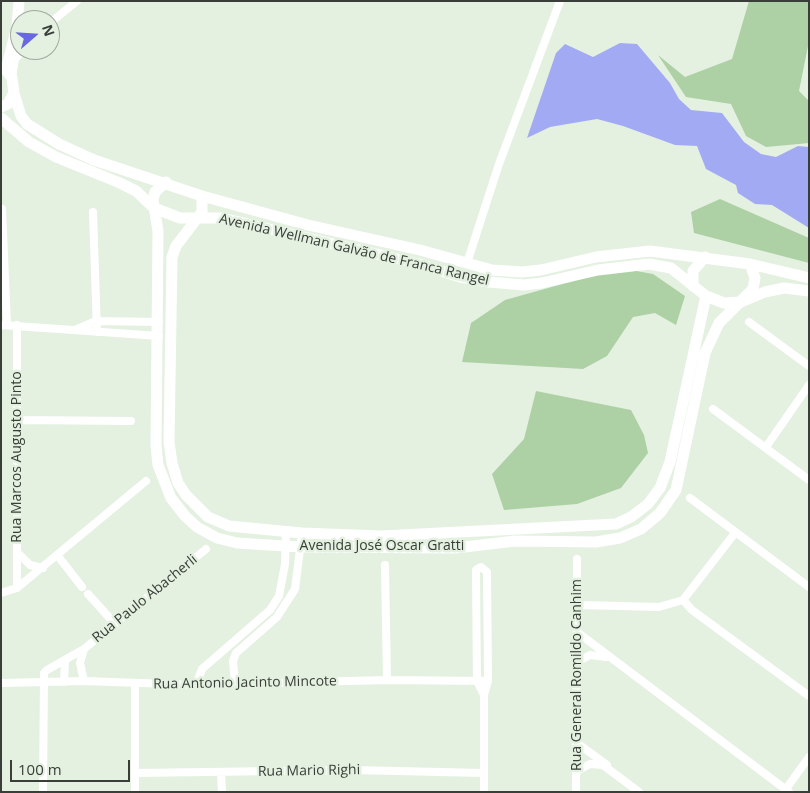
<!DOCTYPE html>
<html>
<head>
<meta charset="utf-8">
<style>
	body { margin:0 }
	#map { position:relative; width:810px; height:793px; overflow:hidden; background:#e4f1e1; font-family:"Open Sans",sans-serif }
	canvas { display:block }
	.frame { position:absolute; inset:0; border:2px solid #393e38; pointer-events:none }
	.north { position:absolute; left:10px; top:10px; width:50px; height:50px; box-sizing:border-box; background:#e4f1e1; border:1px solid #a0a99d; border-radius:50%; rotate:71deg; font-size:14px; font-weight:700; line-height:20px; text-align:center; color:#393e38 }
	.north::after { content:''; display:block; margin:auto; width:18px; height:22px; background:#6868e1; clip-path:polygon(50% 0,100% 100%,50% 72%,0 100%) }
	.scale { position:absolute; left:10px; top:760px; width:120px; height:22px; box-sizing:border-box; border:2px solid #393e38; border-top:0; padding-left:6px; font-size:15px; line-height:18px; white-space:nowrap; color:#393e38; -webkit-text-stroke:4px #e4f1e1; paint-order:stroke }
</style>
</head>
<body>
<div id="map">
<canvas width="810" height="793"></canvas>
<div class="frame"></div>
<div class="north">N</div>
<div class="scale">100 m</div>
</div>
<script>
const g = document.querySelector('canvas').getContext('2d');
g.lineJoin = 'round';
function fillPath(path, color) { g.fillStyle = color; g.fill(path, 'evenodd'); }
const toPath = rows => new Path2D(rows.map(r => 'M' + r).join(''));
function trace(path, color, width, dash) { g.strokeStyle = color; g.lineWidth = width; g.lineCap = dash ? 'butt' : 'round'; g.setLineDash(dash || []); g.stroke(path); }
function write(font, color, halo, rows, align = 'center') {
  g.font = font + ' "Open Sans",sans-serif'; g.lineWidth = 5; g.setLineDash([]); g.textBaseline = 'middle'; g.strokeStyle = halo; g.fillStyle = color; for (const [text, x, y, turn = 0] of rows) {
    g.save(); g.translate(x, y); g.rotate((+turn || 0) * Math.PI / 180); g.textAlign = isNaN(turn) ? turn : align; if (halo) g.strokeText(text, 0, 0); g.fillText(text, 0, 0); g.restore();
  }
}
const green = toPath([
	[749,1,809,1,809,41,799,91,809,101,809,143,766,147,746,136,731,104,686,97,658,55,685,77,732,59],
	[720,199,809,238,809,263,694,233,691,212],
	[620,268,653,274,685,296,676,325,655,313,633,317,607,356,583,369,462,362,471,323,505,300],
	[536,391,631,410,644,435,648,453,621,488,577,504,504,510,492,474,524,439]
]);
const water = toPath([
	[620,43,637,44,670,83,679,99,691,110,722,113,744,142,761,154,776,157,798,146,809,147,809,228,772,205,755,204,738,193,736,185,706,169,697,146,675,145,623,126,597,119,550,127,527,138,556,53,565,44,593,57]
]);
const street = toPath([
	[50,23,77,1],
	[12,78,15,59,23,50],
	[2,209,7,325],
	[93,212,97,332],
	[467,263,499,164,560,1],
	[749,322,809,366],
	[1,325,159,336],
	[17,325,17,588],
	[77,329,96,321,159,322],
	[713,409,809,480],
	[17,420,131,421],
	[766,447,809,385],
	[690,498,809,587],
	[17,552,30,565,43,568],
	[58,556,82,587],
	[385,565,387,680],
	[1,593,17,588,146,481],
	[88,594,115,624],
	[683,600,692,610,809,696],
	[578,605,659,607,683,600,735,533],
	[577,632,789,792],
	[577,662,590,655,606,657],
	[84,681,80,663,84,649],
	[64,682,65,660],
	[1,683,84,681,196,685,387,680,488,681],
	[235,684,233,661,236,653,277,617,295,589,302,533],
	[196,685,202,669,270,610,279,596,285,564,286,532],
	[484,695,477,681,476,574,476,570,481,567,487,572,488,681,484,695,484,792],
	[577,743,607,765],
	[577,771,590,764,603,765,639,792],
	[135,773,352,770,484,773],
	[221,773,222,792],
	[786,789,809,757],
	[43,792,44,673,47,670,84,649,206,549],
	[135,792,135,684],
	[576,792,577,559]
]);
const secondary = toPath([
	[1,68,6,70,12,78,14,93,8,104,1,107],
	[6,70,17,26,19,1],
	[14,93,21,116,27,124,59,144,94,160,202,196,308,225,420,250,492,270,522,272,541,270,596,257,650,251,750,264,809,278],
	[1,118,29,142,56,157,120,183,136,191,154,208,180,218,222,218,419,264,460,277,489,282,524,285,542,283,598,270,649,264,671,268,706,296,724,303,741,302,765,292,784,288,809,291],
	[166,182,155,192,153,200,158,231,156,445,158,465,171,498,185,516,197,527,217,538,237,543,301,547,456,548,515,541,596,542,620,538,641,529,660,513,676,490,705,353,719,323,753,289,755,278,750,264],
	[202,196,202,212,176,246,172,257,169,442,172,463,178,483,186,495,208,517,229,526,302,533,381,536,616,524,631,517,648,504,660,488,670,462,706,296],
	[693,286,693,271,705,257]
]);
const streetNames = [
	["Avenida Wellman Galvão de Franca Rangel",354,250,13],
	["Rua Marcos Augusto Pinto",17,457,-90],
	["Avenida José Oscar Gratti",382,546],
	["Rua Paulo Abacherli",145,599,-39],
	["Rua General Romildo Canhim",577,675,-90],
	["Rua Antonio Jacinto Mincote",245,683,-1],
	["Rua Mario Righi",309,771,-1]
];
fillPath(green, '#add0a5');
fillPath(water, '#a3aaf4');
trace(street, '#fff', 8);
trace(secondary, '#fff', 11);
write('14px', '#393e38', '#e4f1e1', streetNames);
</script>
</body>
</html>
